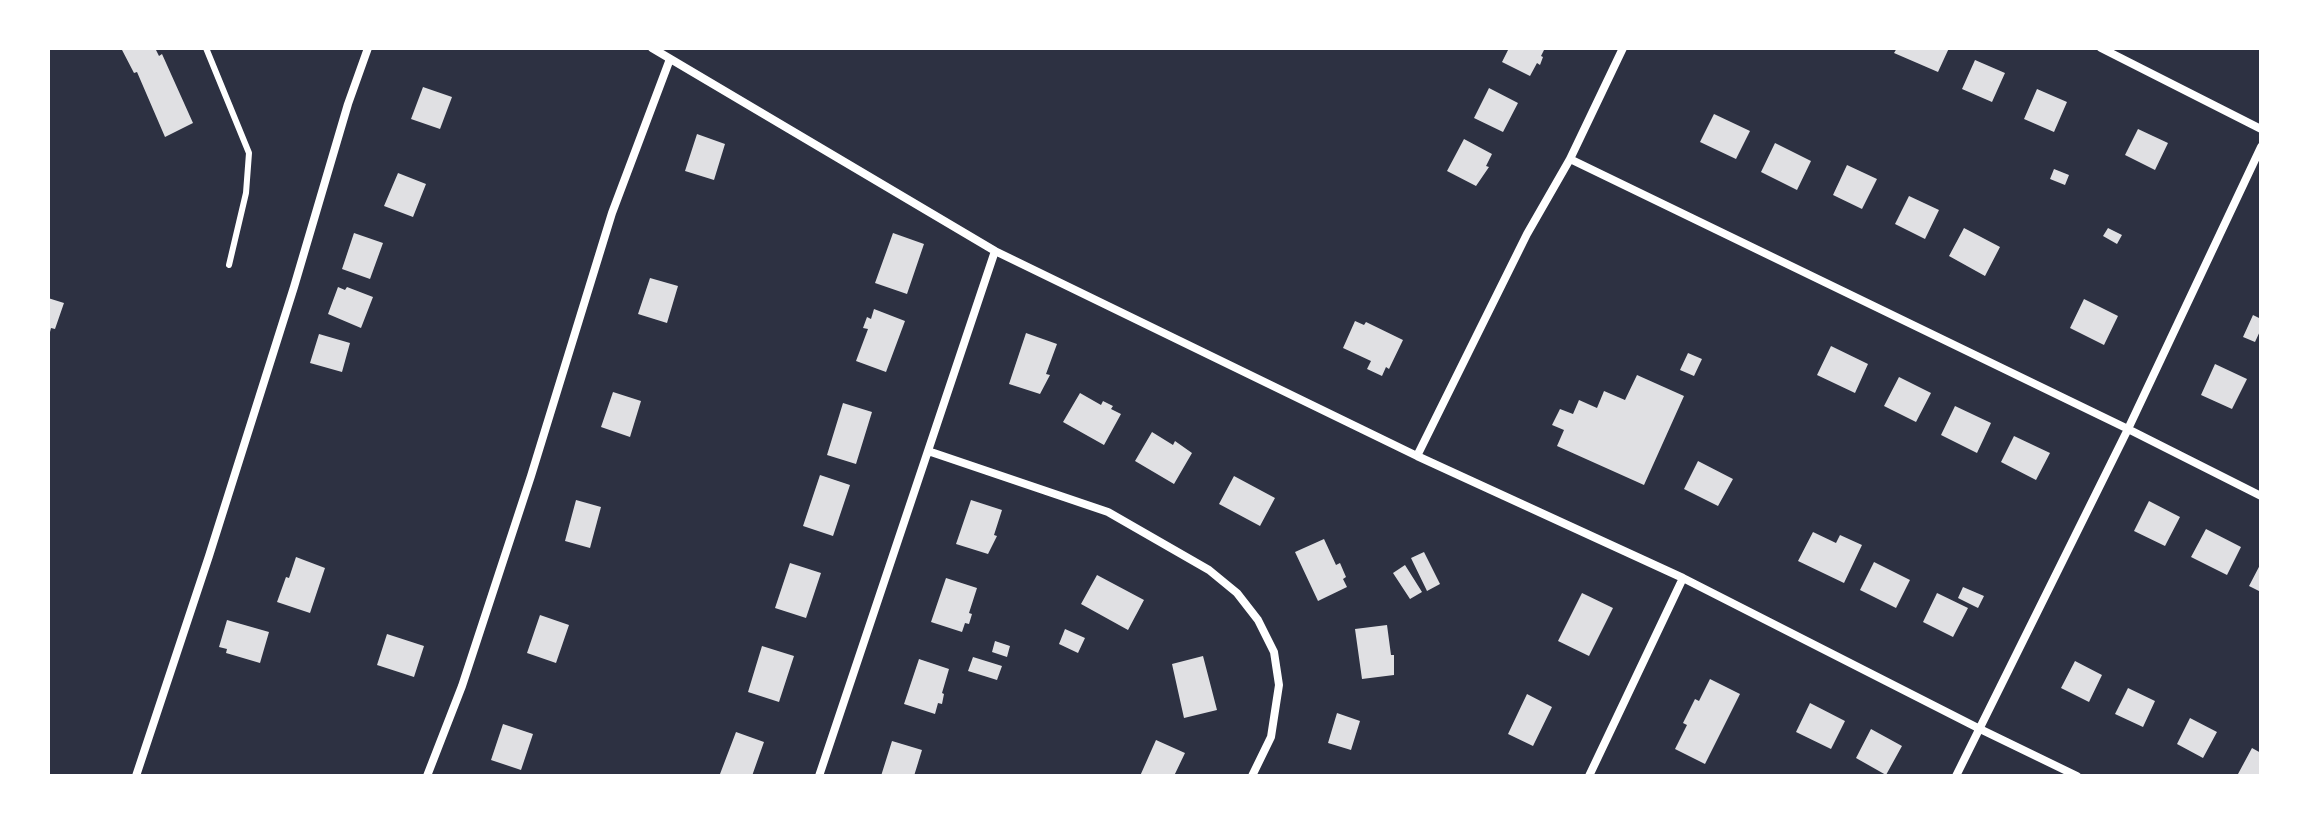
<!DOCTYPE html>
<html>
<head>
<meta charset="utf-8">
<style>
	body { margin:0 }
	#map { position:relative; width:2309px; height:824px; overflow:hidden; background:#2d3142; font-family:Overpass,sans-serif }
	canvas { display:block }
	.frame { position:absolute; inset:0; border:50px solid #fff; pointer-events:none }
</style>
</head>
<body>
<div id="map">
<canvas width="2309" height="824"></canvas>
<div class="frame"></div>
</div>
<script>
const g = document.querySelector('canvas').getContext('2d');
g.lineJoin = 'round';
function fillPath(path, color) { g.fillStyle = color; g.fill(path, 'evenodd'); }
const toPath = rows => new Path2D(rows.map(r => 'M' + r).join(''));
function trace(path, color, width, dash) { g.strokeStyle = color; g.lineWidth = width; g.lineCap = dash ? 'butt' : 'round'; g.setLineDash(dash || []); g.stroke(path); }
const building = toPath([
	[121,48,155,48,159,56,162,54,193,123,165,137,137,72,134,73],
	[1509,48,1545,48,1541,56,1543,57,1540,65,1537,63,1530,76,1502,62],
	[1897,48,1949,48,1938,72,1894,53],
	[1975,60,2005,73,1992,102,1962,89],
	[423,87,452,97,440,129,411,119],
	[1489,88,1518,103,1503,132,1474,118],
	[2037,89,2067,102,2054,132,2024,119],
	[1714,114,1750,131,1736,159,1700,142],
	[2138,129,2168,143,2155,170,2125,155],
	[697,134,725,144,714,180,685,171],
	[1464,139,1492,154,1486,166,1489,167,1476,186,1447,171],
	[1775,143,1811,161,1797,190,1761,172],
	[1847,165,1877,179,1862,209,1833,195],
	[2054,169,2069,175,2065,185,2050,179],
	[398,173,426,184,413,217,384,206],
	[1909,196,1939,210,1925,239,1895,224],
	[1964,228,2000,247,1985,276,1949,256],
	[2108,228,2122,235,2117,244,2103,236],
	[354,233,383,243,370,279,342,269],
	[893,233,924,244,907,294,875,283],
	[650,278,678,286,667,323,638,314],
	[338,287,345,290,347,287,373,297,361,328,328,314],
	[48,298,64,303,55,329,51,328,49,336],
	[2084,299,2118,316,2104,345,2070,328],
	[874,309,905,321,886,372,856,361,868,329,863,328,867,317,871,319],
	[2253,315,2261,319,2261,329,2255,342,2243,337],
	[1355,321,1364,325,1366,322,1403,340,1389,369,1386,367,1382,376,1367,369,1371,361,1343,348],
	[1026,333,1057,344,1046,374,1050,375,1040,394,1009,384],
	[319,334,350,343,342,372,310,363],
	[1831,346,1868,364,1855,393,1817,375],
	[1688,353,1702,359,1694,376,1680,370],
	[2215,364,2247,379,2232,409,2201,395],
	[1637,375,1684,396,1644,485,1557,446,1564,430,1552,425,1560,409,1573,414,1579,400,1597,408,1604,391,1625,400],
	[1899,377,1931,393,1916,422,1884,406],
	[613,392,641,401,630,437,601,427],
	[1080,393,1101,405,1103,401,1113,406,1111,409,1121,414,1104,445,1063,422],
	[843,403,872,412,856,464,827,455],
	[1955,406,1991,423,1977,453,1941,435],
	[1152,432,1173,445,1175,441,1192,453,1174,484,1135,461],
	[2014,436,2050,453,2036,480,2001,462],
	[1698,461,1733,479,1718,506,1684,489],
	[820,475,850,485,833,536,803,526],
	[1234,476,1275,498,1260,526,1219,504],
	[576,500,601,507,590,548,565,541],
	[971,500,1002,510,994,535,997,536,988,554,956,544],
	[2149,501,2180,517,2165,546,2134,531],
	[2206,529,2241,547,2227,575,2191,557],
	[1813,532,1836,543,1840,535,1862,545,1844,583,1798,561],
	[1324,539,1336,565,1340,563,1346,577,1343,579,1347,587,1318,601,1295,552],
	[1424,552,1440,584,1427,591,1411,558],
	[296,557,325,568,310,613,277,602,286,577,289,578],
	[1874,562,1910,580,1896,608,1860,590],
	[790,563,821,573,806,618,775,608],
	[2261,563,2261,592,2249,586],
	[1405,565,1422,592,1410,599,1393,573],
	[1097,575,1144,600,1128,630,1081,604],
	[946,578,977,588,969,613,972,614,969,624,965,623,962,632,931,622],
	[1963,587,1984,596,1978,608,1958,598],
	[1582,593,1613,608,1589,656,1558,641],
	[1937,593,1968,608,1953,637,1923,622],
	[540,615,569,625,556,663,527,653],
	[227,620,269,632,260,663,226,653,227,649,219,647],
	[1387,625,1391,655,1394,655,1394,675,1362,679,1355,629],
	[1065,629,1085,638,1078,653,1059,644],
	[387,634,424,646,414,677,377,665],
	[995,641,1010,646,1007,657,992,652],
	[762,646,794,656,779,702,748,692],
	[1203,656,1217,710,1184,718,1172,664],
	[973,657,1002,666,997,680,968,671],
	[919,659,949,669,942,693,944,694,942,704,938,703,935,714,904,704],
	[2075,661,2102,675,2089,702,2061,688],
	[1710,679,1740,694,1705,764,1675,749,1687,725,1683,723,1695,699,1699,701],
	[2128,688,2155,701,2143,727,2115,714],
	[1527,694,1552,707,1533,746,1508,734],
	[1810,703,1845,721,1831,749,1796,732],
	[1337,713,1360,721,1351,750,1328,743],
	[2190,718,2217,732,2203,758,2177,744],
	[503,724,533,734,521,770,491,760],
	[1871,729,1902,746,1886,775,1856,758],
	[736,732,764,742,752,776,726,776,720,774],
	[1156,740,1185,753,1174,776,1140,776],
	[892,741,922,750,914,776,881,776],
	[2252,748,2261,753,2261,776,2242,776,2238,774]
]);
const service = toPath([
	[206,48,249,153,246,193,229,265]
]);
const minor = toPath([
	[652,48,995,251,1417,456,1683,578,1980,729,2077,776],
	[2101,48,2261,129],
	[1570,159,2128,429,2261,496],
	[928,451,1108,512,1209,570,1237,593,1258,620,1274,652,1279,685,1271,737,1252,776],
	[1417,456,1527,234,1570,159,1623,48],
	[136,776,209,556,294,287,348,104,368,48],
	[427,776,462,686,531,476,612,213,670,59],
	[819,776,995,251],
	[1589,776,1683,578],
	[1956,776,2128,429,2261,147]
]);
fillPath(building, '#e0e0e3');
trace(service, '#fff', 6);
trace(minor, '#fff', 8);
</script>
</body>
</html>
